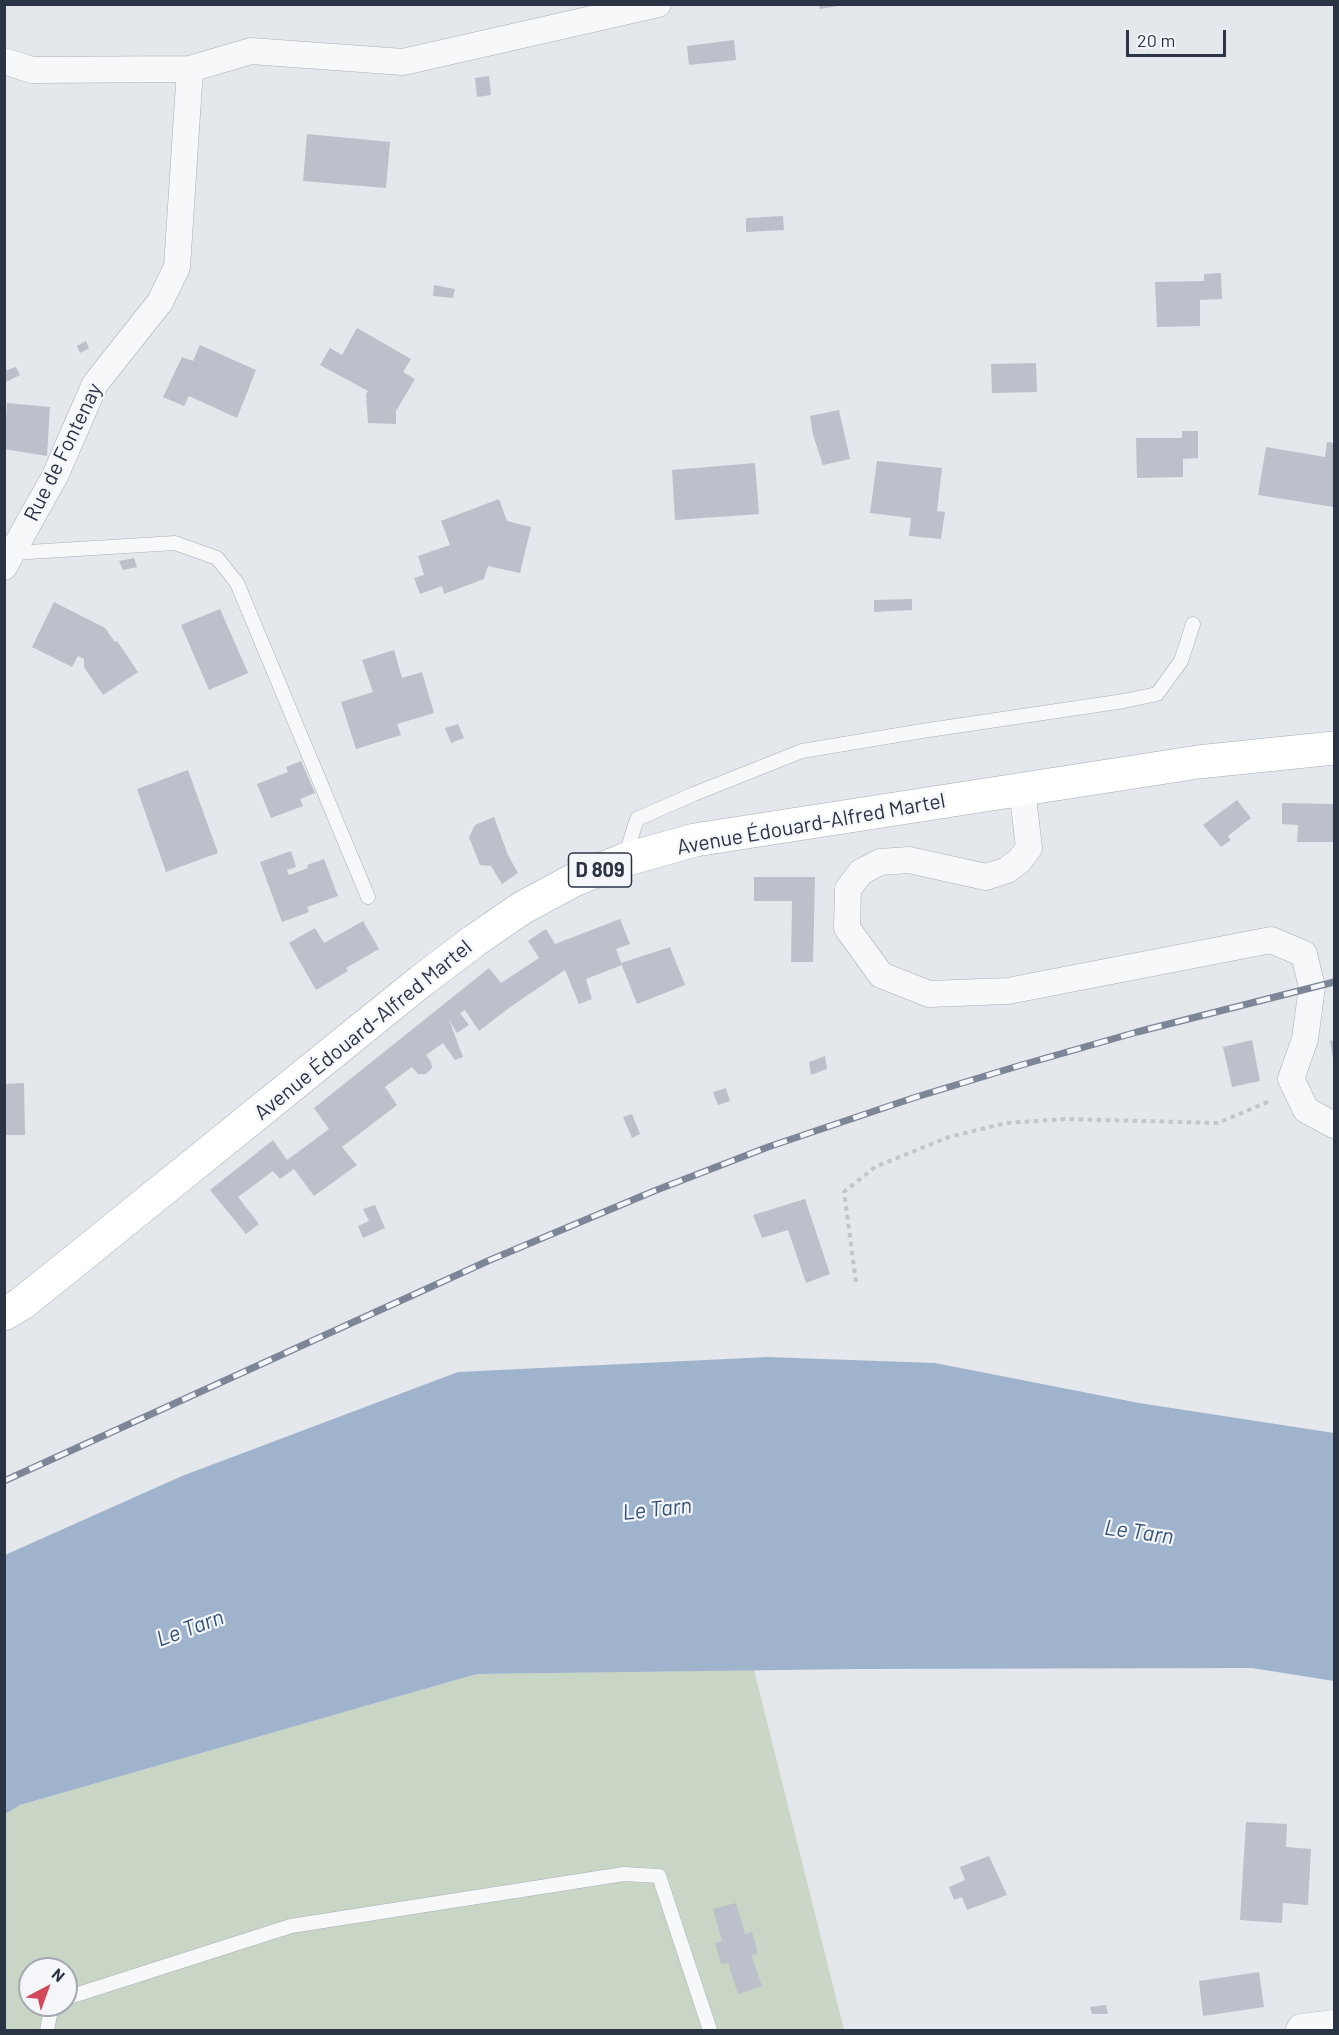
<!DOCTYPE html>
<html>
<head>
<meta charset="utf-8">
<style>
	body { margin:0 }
	#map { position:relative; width:1339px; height:2035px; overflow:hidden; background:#e4e7ec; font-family:Barlow,sans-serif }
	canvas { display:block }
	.frame { position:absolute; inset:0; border:6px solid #2b3445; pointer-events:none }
	.north { position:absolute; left:18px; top:1957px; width:60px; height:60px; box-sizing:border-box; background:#f4f6f9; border:2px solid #a4a8b1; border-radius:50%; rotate:41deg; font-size:16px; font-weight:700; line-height:24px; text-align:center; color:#2b3445 }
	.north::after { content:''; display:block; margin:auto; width:21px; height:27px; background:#d1495b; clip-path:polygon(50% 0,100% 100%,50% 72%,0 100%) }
	.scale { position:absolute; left:1126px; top:30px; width:100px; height:27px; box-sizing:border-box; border:3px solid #2b3445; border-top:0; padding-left:8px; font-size:18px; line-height:21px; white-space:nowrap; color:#2b3445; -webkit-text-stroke:4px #f4f6f9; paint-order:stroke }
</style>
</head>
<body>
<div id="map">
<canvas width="1339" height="2035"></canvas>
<div class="frame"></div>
<div class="north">N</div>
<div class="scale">20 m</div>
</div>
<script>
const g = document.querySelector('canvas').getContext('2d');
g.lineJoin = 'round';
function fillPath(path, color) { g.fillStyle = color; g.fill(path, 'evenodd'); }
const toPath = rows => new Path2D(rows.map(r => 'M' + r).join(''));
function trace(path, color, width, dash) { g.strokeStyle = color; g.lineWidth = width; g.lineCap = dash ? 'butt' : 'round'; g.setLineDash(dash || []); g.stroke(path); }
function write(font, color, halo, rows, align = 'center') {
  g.font = font + ' Barlow,sans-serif'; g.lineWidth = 4.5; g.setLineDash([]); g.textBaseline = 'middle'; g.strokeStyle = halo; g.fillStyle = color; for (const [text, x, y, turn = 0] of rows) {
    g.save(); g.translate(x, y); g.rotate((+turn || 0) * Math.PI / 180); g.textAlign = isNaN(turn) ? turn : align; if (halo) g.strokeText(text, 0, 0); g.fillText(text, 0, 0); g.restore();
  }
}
const green = toPath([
	[754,1670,844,2030,5,2030,5,1814,20,1805,477,1674],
	[30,1969,66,1969,66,2005,30,2005]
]);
const water = toPath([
	[767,1357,935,1363,1139,1403,1334,1433,1334,1681,1252,1668,858,1669,477,1674,20,1805,5,1814,5,1555,182,1476,458,1372]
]);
const building = toPath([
	[819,4,838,4,838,6,820,9],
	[734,40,736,60,689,65,687,46],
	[489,76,491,95,477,97,475,78],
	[307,134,390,142,386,188,303,181],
	[783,216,784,230,746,232,746,218],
	[1221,273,1222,299,1200,300,1200,326,1157,327,1155,282,1204,281,1204,274],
	[434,285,455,289,453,298,433,296],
	[357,328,411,359,403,372,415,379,396,411,396,424,368,423,366,394,368,391,320,365,330,348,342,355],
	[86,341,89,348,80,353,77,346],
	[200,345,256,370,237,418,189,396,184,406,163,397,182,357,193,361],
	[1036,363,1037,392,992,393,991,364],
	[16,367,20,375,4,383,4,371],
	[7,403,50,407,47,456,4,449],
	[839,410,850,459,823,465,813,435,810,416],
	[1182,431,1198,431,1198,458,1183,459,1183,477,1137,478,1136,438,1182,438],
	[1327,442,1334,443,1334,507,1258,495,1266,447,1325,457],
	[877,461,942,468,937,511,945,512,941,539,909,536,911,518,870,513],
	[755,463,759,514,675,520,672,470],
	[499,499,507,521,531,527,520,573,488,566,484,579,444,594,442,586,420,594,414,578,424,575,418,556,450,545,441,521],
	[134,558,137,567,123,570,119,561],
	[912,599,912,610,874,612,874,600],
	[54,602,105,628,115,642,117,641,138,672,103,695,84,667,84,659,78,656,72,667,32,647],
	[220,609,248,673,209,690,181,625],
	[394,650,402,678,422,672,434,713,397,724,401,735,356,749,341,702,373,692,362,660],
	[458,724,464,738,451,743,445,728],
	[301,761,315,793,300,799,303,806,271,818,257,784,288,772,286,767],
	[188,770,218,853,166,872,137,789],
	[1237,800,1251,818,1228,836,1231,840,1221,847,1203,825],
	[1282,803,1333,804,1333,842,1297,842,1298,825,1282,824],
	[494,817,508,855,518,873,502,884,491,866,480,865,469,837,475,825],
	[291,851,296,867,287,870,289,875,308,868,307,865,324,859,338,896,307,907,309,912,282,922,260,862],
	[754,877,815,877,813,962,791,962,792,901,754,901],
	[620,919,630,944,616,949,622,965,586,979,592,999,579,1004,565,970,513,1005,479,1031,465,1010,460,1013,469,1025,457,1033,449,1020,463,1057,455,1060,443,1043,426,1055,431,1062,432,1068,426,1074,418,1074,412,1067,385,1087,397,1105,342,1147,357,1165,314,1196,294,1169,280,1179,273,1171,238,1197,259,1224,246,1234,210,1190,273,1140,287,1160,329,1129,314,1108,489,968,501,983,539,958,528,941,546,929,555,944],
	[363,921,379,949,346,968,348,971,316,990,289,943,315,928,324,943],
	[670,947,685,985,637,1004,621,963],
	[1252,1040,1260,1081,1232,1087,1223,1047],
	[1334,1040,1334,1058,1333,1058,1330,1041],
	[825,1056,827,1069,811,1075,809,1062],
	[24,1083,25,1135,4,1135,4,1084],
	[726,1088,730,1101,718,1105,713,1092],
	[632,1114,640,1134,632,1138,623,1117],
	[805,1199,830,1274,806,1283,788,1230,762,1238,753,1215],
	[375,1205,385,1228,363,1238,358,1226,369,1221,363,1209],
	[1246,1822,1287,1824,1286,1847,1311,1849,1308,1905,1283,1903,1282,1923,1240,1920],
	[989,1856,1007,1895,967,1910,962,1897,954,1900,949,1887,965,1880,960,1867],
	[736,1903,745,1934,752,1932,758,1954,751,1955,762,1986,738,1994,728,1963,721,1964,715,1943,722,1941,713,1909],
	[1259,1972,1264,2007,1203,2016,1199,1981],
	[1106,2005,1108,2014,1092,2014,1090,2007]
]);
const path = toPath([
	[856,1282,844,1192,875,1167,949,1137,1006,1123,1067,1119,1218,1123,1270,1101]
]);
const service = toPath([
	[12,553,175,543,217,558,237,583,368,897],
	[625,857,637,819,694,794,802,751,922,731,1124,701,1157,694,1181,661,1193,624],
	[66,1998,291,1926,624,1874,659,1876,710,2030],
	[47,2030,52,2005]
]);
const minor = toPath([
	[4,61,32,70,190,69,251,51,403,62,658,4],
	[4,567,55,476,95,384,160,302,177,267,190,69],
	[1022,789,1029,848,1019,861,1007,870,986,877,909,860,880,862,861,872,848,889,847,928,881,975,929,994,1008,991,1271,940,1304,954,1312,987,1305,1039,1291,1079,1306,1110,1334,1125]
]);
const tertiary = toPath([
	[1302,2030,1334,2026]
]);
const primary = toPath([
	[4,1314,21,1304,66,1268,421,981,474,941,522,908,574,880,624,860,695,840,1198,762,1334,748]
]);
const rail = toPath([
	[4,1481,490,1260,654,1191,768,1147,913,1098,1018,1066,1137,1032,1334,982]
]);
const shields = [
	[600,870,63]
];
const shieldNames = [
	["D 809",600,870]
];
const streetNames = [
	["Rue de Fontenay",63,452,-64],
	["Avenue Édouard-Alfred Martel",811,824,-10],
	["Avenue Édouard-Alfred Martel",363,1030,-39]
];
const waterNames = [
	["Le Tarn",657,1509,-6],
	["Le Tarn",1139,1532,8],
	["Le Tarn",190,1628,-20]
];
fillPath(green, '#c9d6c5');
fillPath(water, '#9fb4cc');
fillPath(building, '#bbc0ca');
trace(service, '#a9aeb7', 15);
trace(minor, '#a9aeb7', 27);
trace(tertiary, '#a9aeb7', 33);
trace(primary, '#a3abb8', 34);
trace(path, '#c2c5cb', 4, [4.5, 4.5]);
trace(service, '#f7f8fa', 14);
trace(minor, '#f7f8fa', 26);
trace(tertiary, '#f7f8fa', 32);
trace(primary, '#fff', 33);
trace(rail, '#7d8696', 7);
trace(rail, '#f4f6f9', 4.5, [14]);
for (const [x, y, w] of shields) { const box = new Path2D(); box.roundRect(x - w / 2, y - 17, w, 34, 4.5); g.fillStyle = '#f4f6f9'; g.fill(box); trace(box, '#2b3445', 1.5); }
write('bold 20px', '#2b3445', null, shieldNames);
write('21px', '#2b3445', '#f4f6f9', streetNames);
write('italic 22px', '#34527a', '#f4f6f9', waterNames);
</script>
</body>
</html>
